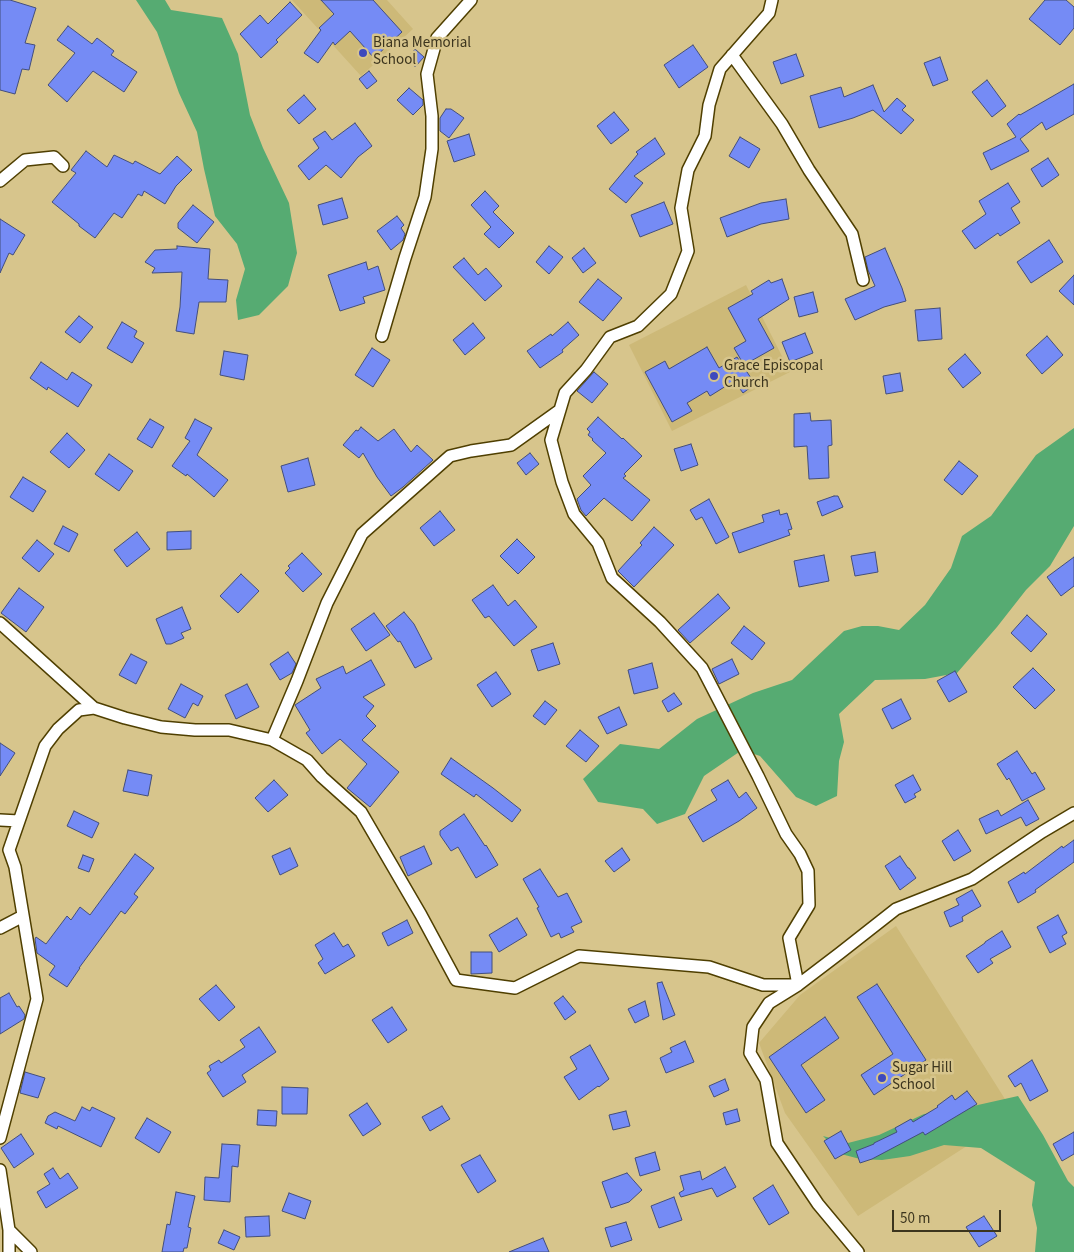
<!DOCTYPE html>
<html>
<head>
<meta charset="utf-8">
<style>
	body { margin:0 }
	#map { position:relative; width:1074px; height:1252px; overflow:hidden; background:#d7c58c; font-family:"Source Sans 3",sans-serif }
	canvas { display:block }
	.scale { position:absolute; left:892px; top:1210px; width:109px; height:22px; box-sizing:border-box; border:2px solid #3c351e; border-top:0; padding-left:6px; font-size:15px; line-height:18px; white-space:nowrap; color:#3c351e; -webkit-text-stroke:4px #d7c58c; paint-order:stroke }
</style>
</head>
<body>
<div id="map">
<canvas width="1074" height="1252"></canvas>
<div class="scale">50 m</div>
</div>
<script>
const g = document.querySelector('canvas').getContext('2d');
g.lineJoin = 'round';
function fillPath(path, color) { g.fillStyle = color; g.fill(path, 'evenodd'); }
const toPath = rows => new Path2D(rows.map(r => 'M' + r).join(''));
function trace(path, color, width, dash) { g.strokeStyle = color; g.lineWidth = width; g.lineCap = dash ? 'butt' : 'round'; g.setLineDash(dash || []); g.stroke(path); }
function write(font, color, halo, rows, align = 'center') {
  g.font = font + ' "Source Sans 3",sans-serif'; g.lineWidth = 5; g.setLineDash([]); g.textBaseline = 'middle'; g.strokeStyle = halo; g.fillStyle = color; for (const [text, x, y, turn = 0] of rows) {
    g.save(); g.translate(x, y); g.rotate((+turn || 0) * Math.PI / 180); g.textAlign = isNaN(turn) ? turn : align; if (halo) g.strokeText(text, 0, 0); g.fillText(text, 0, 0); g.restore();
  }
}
const built = toPath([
	[292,0,387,0,413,29,361,76],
	[746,285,790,372,672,431,629,345],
	[896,926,1015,1115,858,1216,785,1113,759,1043,800,995]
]);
const green = toPath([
	[136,0,165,0,171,10,222,18,238,54,250,115,263,148,289,203,297,253,288,286,259,315,238,320,236,300,245,269,237,244,215,216,204,169,197,132,179,93,157,32],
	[1074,428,1074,526,1050,566,1026,590,997,627,957,673,925,679,875,680,839,714,844,742,839,761,837,796,816,806,796,797,760,756,742,750,704,776,685,814,657,824,643,809,598,802,583,779,620,744,659,749,697,719,753,693,792,680,844,631,862,626,878,626,899,630,925,605,951,568,962,536,991,516,1036,455],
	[1018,1096,1043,1135,1068,1181,1074,1187,1074,1252,1035,1252,1037,1228,1032,1205,1035,1182,981,1148,944,1145,910,1156,882,1160,860,1159,841,1154,823,1136,848,1143,879,1135,924,1114,960,1109]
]);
const building = toPath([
	[0,0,10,0,36,8,25,43,35,45,29,70,22,69,15,94,0,90,0,0],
	[321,0,373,0,402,32,374,58,350,31,335,45,333,42,318,63,304,53,321,30,319,28,334,14,321,0],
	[1045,0,1066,0,1074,7,1074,28,1060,45,1029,19,1045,0],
	[290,2,302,15,276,40,278,42,261,58,240,34,260,15,268,24,290,2],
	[68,26,92,44,97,38,114,51,111,55,137,72,124,92,93,71,67,102,48,85,75,53,57,40,68,26],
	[693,45,708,67,679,88,664,65,693,45],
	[415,49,424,57,415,67,407,59,415,49],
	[796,54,804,76,781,84,773,62,796,54],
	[940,57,948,80,933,86,924,63,940,57],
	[369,71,377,81,367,89,359,79,369,71],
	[987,80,1006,106,992,117,972,92,987,80],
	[1074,84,1074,114,1046,130,1042,122,1020,139,1029,151,991,170,983,153,1016,137,1007,124,1019,114,1020,115,1074,84],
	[873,85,884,112,897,98,906,106,902,110,914,120,901,134,873,110,853,118,819,128,810,96,841,87,844,97,873,85],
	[409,88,423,100,423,105,413,115,397,100,409,88],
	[304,95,316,109,299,124,287,110,304,95],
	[446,109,451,109,464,118,449,138,440,131,440,118,446,109],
	[614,112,629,130,611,144,597,126,614,112],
	[355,123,372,146,358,157,341,178,326,165,309,180,298,166,319,148,313,139,325,131,332,140,355,123],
	[469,134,475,155,454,162,447,141,469,134],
	[740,137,760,149,749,168,729,156,740,137],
	[655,138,665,154,634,176,643,183,626,203,609,189,638,154,636,152,655,138],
	[86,151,107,167,114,155,133,164,135,161,160,174,177,156,192,170,176,186,165,204,144,191,142,196,138,194,122,218,114,213,95,238,79,226,79,224,52,202,76,173,71,170,86,151],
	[1048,158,1059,175,1042,187,1031,169,1048,158],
	[1008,183,1020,202,1011,208,1020,223,1000,236,998,233,975,249,962,231,986,214,979,201,1008,183],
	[485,191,499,206,493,212,514,233,499,248,484,234,491,227,471,205,485,191],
	[342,198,348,218,323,225,318,205,342,198],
	[786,199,789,219,761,224,727,237,720,218,761,203,786,199],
	[664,202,673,224,640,237,631,215,664,202],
	[193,205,214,222,197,243,178,228,178,223,193,205],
	[397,216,404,225,401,228,405,234,403,240,391,250,377,231,397,216],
	[0,219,25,235,13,255,9,253,0,273,0,219],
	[1049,240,1063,262,1031,283,1017,262,1049,240],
	[177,246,210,249,208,279,228,280,226,302,199,302,194,334,176,331,180,307,182,272,152,273,155,268,145,262,155,250,177,249,177,246],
	[549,246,563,257,549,274,536,262,549,246],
	[584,248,596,263,583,273,572,258,584,248],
	[885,248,902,288,906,301,884,307,855,320,845,299,875,286,868,270,865,257,885,248],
	[464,258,478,275,486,268,502,286,485,301,453,267,464,258],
	[366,262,368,270,378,266,385,290,363,297,365,303,340,311,328,275,366,262],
	[1074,275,1074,305,1059,291,1074,275],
	[598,279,622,298,603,321,579,302,598,279],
	[782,279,789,299,758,319,774,348,744,365,734,348,746,341,728,308,753,294,751,291,769,280,771,283,782,279],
	[813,292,818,312,799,317,794,297,813,292],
	[940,308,942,339,918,341,915,310,940,308],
	[79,316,93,327,80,343,65,332,79,316],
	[122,322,137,331,134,337,144,343,132,363,107,348,122,322],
	[568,322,579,335,562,350,563,352,540,368,527,351,551,334,552,336,568,322],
	[473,323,485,338,465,355,453,340,473,323],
	[805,333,813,353,790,362,782,342,805,333],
	[1047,336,1063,355,1042,374,1026,355,1047,336],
	[707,347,719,368,737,357,755,384,743,393,734,381,710,396,707,391,687,403,692,411,672,422,645,372,665,361,669,369,707,347],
	[372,348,390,360,373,387,355,375,372,348],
	[224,351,248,355,244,380,220,375,224,351],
	[965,354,981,373,963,388,948,369,965,354],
	[41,362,67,380,72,372,92,385,78,407,48,387,47,390,30,378,41,362],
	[594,372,608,384,592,403,577,391,594,372],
	[900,373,903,391,886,394,883,376,900,373],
	[810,413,811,421,831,420,832,445,828,446,829,478,809,479,807,446,794,447,794,414,810,413],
	[598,417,622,439,623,438,642,456,624,474,626,476,623,478,650,500,632,521,604,498,586,516,581,510,577,499,591,485,583,476,606,453,592,440,593,439,588,435,590,432,587,429,598,417],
	[150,419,164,427,152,448,137,439,150,419],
	[195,419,212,428,197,455,228,480,214,497,187,474,186,476,172,466,190,441,185,438,195,419],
	[361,427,378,441,394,429,411,452,417,445,433,460,403,487,391,496,377,477,363,453,359,458,343,445,356,430,358,431,361,427],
	[67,433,85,450,69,468,50,452,67,433],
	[691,444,698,465,681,471,674,449,691,444],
	[530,453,539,464,526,475,517,463,530,453],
	[109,454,133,471,119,491,95,474,109,454],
	[308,458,315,485,288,492,281,466,308,458],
	[959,461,978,476,962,495,944,480,959,461],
	[23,477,46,491,33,512,10,497,23,477],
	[834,496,838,496,843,507,822,516,817,502,834,496],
	[709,499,729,537,716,544,702,517,696,520,690,510,709,499],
	[779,510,780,515,787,513,792,529,788,530,790,535,739,553,732,533,764,522,762,515,779,510],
	[440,511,455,530,434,546,420,528,440,511],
	[63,526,78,534,69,552,54,544,63,526],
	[654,527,674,545,634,587,618,571,642,545,640,543,654,527],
	[191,531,191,549,167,550,167,532,191,531],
	[137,532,150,549,127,567,114,550,137,532],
	[517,539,535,557,518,574,500,556,517,539],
	[37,540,54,554,39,572,22,558,37,540],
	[875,552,878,572,855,576,851,556,875,552],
	[302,553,322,574,303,592,285,573,290,568,288,566,302,553],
	[824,555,829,581,799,587,794,561,824,555],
	[1074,557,1074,586,1061,596,1047,577,1074,557],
	[241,574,259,591,238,613,220,596,241,574],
	[493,585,508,606,515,600,537,627,514,646,489,616,485,618,472,600,493,585],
	[19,588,44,607,26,632,1,613,19,588],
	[718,594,730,608,690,643,678,630,718,594],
	[182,607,191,629,181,633,184,638,171,644,166,644,156,619,182,607],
	[404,612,414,624,432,659,415,668,400,641,398,642,386,626,404,612],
	[374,613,390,635,366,651,351,629,374,613],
	[1027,615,1047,634,1031,652,1011,633,1027,615],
	[744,626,765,643,752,660,731,643,744,626],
	[553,643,560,664,538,671,531,650,553,643],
	[288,652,296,664,292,673,280,680,270,664,288,652],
	[131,654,147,662,136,684,119,675,131,654],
	[732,659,739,674,719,684,712,669,732,659],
	[371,660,385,685,363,697,374,706,366,716,376,726,362,740,399,772,370,807,347,788,367,764,340,739,322,754,306,733,310,730,295,705,321,688,316,679,343,666,346,674,371,660],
	[652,663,658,688,634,694,628,670,652,663],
	[1033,668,1055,690,1035,709,1013,687,1033,668],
	[955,671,967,692,949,702,937,681,955,671],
	[496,672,511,694,492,707,477,685,496,672],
	[181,684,203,696,198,706,193,703,185,718,168,709,181,684],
	[247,684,259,707,236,719,225,695,247,684],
	[674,693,682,704,668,712,662,701,674,693],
	[901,699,911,719,892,729,882,709,901,699],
	[545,701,557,710,545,725,533,716,545,701],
	[619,707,627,725,607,734,598,717,619,707],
	[580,730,599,746,586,762,566,746,580,730],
	[0,743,15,753,0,776,0,743],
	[1017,751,1032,774,1035,772,1045,789,1022,801,1009,778,1007,780,997,764,1017,751],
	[451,758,493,788,521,810,512,822,476,794,474,797,441,774,451,758],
	[128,770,152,775,148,796,123,791,128,770],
	[913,775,921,790,914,794,916,797,905,803,895,785,913,775],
	[274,780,288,795,268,812,255,798,274,780],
	[728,780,739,798,746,792,757,808,739,821,703,842,688,817,717,800,711,790,728,780],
	[1028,800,1039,819,1026,826,1021,817,986,834,979,819,998,810,1001,816,1028,800],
	[74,811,99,823,92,838,67,826,74,811],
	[464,814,485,846,486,845,498,865,476,878,458,847,451,851,440,835,440,831,464,814],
	[958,830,971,851,954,861,942,841,958,830],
	[1074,840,1074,862,1035,890,1036,892,1018,903,1008,882,1024,872,1025,874,1062,846,1063,848,1074,840],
	[424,846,432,864,408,876,400,857,424,846],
	[290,848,298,866,280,875,272,856,290,848],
	[622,848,630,860,614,872,605,861,622,848],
	[135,854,154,868,134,894,138,897,125,914,121,911,79,968,80,968,67,987,49,975,55,966,37,953,35,939,36,937,46,944,67,916,71,920,80,907,90,915,135,854],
	[83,855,94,859,89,872,78,868,83,855],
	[900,856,908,868,909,868,916,878,900,890,885,866,900,856],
	[540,869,558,897,567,893,582,922,571,927,574,932,561,938,559,933,551,937,537,908,539,907,523,879,540,869],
	[972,890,981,906,962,917,963,921,950,927,944,912,959,905,956,899,972,890],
	[1058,915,1067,933,1062,936,1066,944,1050,953,1037,927,1058,915],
	[517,918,527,935,499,952,489,935,517,918],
	[407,920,413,933,388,946,382,933,407,920],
	[1002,931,1011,947,990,959,993,963,978,973,966,956,985,943,985,942,1002,931],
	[334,933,343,947,348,944,355,956,325,974,318,963,323,959,315,945,334,933],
	[471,952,492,952,492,973,471,974,471,952],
	[662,982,675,1015,663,1020,657,983,662,982],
	[877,984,926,1060,874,1095,861,1075,893,1054,857,997,877,984],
	[216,985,235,1007,219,1021,199,999,216,985],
	[9,993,17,1007,19,1006,25,1015,24,1019,0,1034,0,998,9,993],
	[563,996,576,1012,565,1020,554,1003,563,996],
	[645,1001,649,1016,635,1023,628,1009,645,1001],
	[392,1007,407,1030,388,1043,372,1020,392,1007],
	[825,1017,839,1038,801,1065,825,1100,806,1113,769,1057,825,1017],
	[259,1027,276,1052,242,1075,246,1082,223,1097,207,1073,211,1070,209,1066,219,1060,221,1063,245,1047,240,1040,259,1027],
	[685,1041,694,1062,666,1073,660,1058,672,1052,670,1048,685,1041],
	[590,1045,609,1079,599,1087,598,1086,579,1100,564,1077,577,1069,570,1057,590,1045],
	[1032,1060,1048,1091,1030,1101,1021,1083,1015,1087,1008,1076,1032,1060],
	[25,1072,45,1078,38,1098,20,1093,25,1072],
	[725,1079,729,1090,714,1097,709,1086,725,1079],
	[282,1087,308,1088,307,1114,282,1114,282,1087],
	[967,1091,977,1104,925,1135,923,1132,872,1159,860,1163,856,1151,874,1144,874,1143,897,1132,895,1128,911,1119,913,1122,938,1107,937,1106,952,1095,955,1100,967,1091],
	[367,1103,381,1124,363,1136,349,1115,367,1103],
	[442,1106,450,1119,430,1131,422,1117,442,1106],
	[82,1107,90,1111,92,1107,115,1118,101,1147,58,1126,57,1129,45,1123,48,1116,55,1112,75,1121,82,1107],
	[737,1109,740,1121,726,1125,723,1113,737,1109],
	[258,1110,277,1111,276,1126,257,1125,258,1110],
	[626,1111,630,1126,613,1130,609,1115,626,1111],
	[147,1118,171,1132,159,1153,135,1138,147,1118],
	[841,1131,851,1150,835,1159,824,1141,841,1131],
	[1074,1132,1074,1154,1062,1161,1053,1144,1074,1132],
	[21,1134,34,1154,14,1168,1,1148,21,1134],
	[222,1144,240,1145,238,1167,232,1166,230,1202,204,1200,205,1177,219,1178,222,1144],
	[655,1152,660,1170,640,1176,635,1158,655,1152],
	[480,1155,496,1181,478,1193,461,1165,480,1155],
	[725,1167,736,1187,717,1197,712,1188,681,1197,679,1193,684,1190,680,1176,700,1171,702,1180,725,1167],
	[53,1168,60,1179,68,1173,78,1188,46,1208,37,1192,50,1184,44,1174,53,1168],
	[627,1173,642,1190,629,1202,611,1208,602,1182,627,1173],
	[773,1185,789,1213,769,1225,753,1198,773,1185],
	[176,1192,195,1196,188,1227,191,1228,187,1248,184,1248,183,1252,162,1252,167,1224,170,1225,176,1192],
	[289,1193,311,1201,305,1219,282,1211,289,1193],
	[674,1197,682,1220,659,1228,651,1206,674,1197],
	[269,1216,270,1236,246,1237,245,1217,269,1216],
	[984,1216,997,1236,979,1247,966,1227,984,1216],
	[626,1222,632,1240,611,1247,605,1228,626,1222],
	[224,1230,240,1237,234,1250,218,1243,224,1230],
	[543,1238,549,1252,509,1252,543,1238]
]);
const street = toPath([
	[772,0,769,13,720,69,709,105,705,136,688,170,681,208,688,251,671,294,638,326,610,337,586,370,565,393,551,440,562,482,574,514,598,543,612,578,660,622,702,668,758,776,786,834,800,854,808,871,809,905,789,938,798,985,769,1003,753,1027,750,1053,766,1080,777,1143,818,1204,858,1252],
	[732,55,782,124,809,170,852,234,863,280],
	[0,181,25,160,54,157,63,166],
	[382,336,405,258,425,197,432,149,432,116,427,74,437,38,471,0],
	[0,623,94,708],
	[272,740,297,681,327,603,362,534,450,456,471,451,511,445,560,410],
	[0,820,19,821],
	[0,928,23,916],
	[0,1138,37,999,15,867,9,850,45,746,58,729,79,710,94,708,125,718,161,727,195,730,229,730,272,740,307,760,322,777,361,812,421,915,456,980,515,988,579,956,709,967,763,985,798,985,840,953,896,909,972,879,1042,832,1074,813],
	[0,1170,9,1230,9,1252],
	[9,1230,31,1252]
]);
const markers = [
	[363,53,5,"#3d49bd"],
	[714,376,5,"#3d49bd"],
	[882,1078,5,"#3d49bd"]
];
const poiNames = [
	["Biana Memorial",373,44],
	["School",373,61],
	["Grace Episcopal",724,367],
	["Church",724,384],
	["Sugar Hill",892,1069],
	["School",892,1086]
];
fillPath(built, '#cdb978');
fillPath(green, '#56ab72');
fillPath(building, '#758bf5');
trace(building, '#434e7c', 1);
trace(street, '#4f3f00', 14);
trace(street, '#fff', 11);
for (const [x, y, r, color] of markers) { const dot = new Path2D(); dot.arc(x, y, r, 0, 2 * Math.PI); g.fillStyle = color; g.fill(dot); trace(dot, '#d7c58c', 2); }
write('15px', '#3c351e', '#d7c58c', poiNames, 'left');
</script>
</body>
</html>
